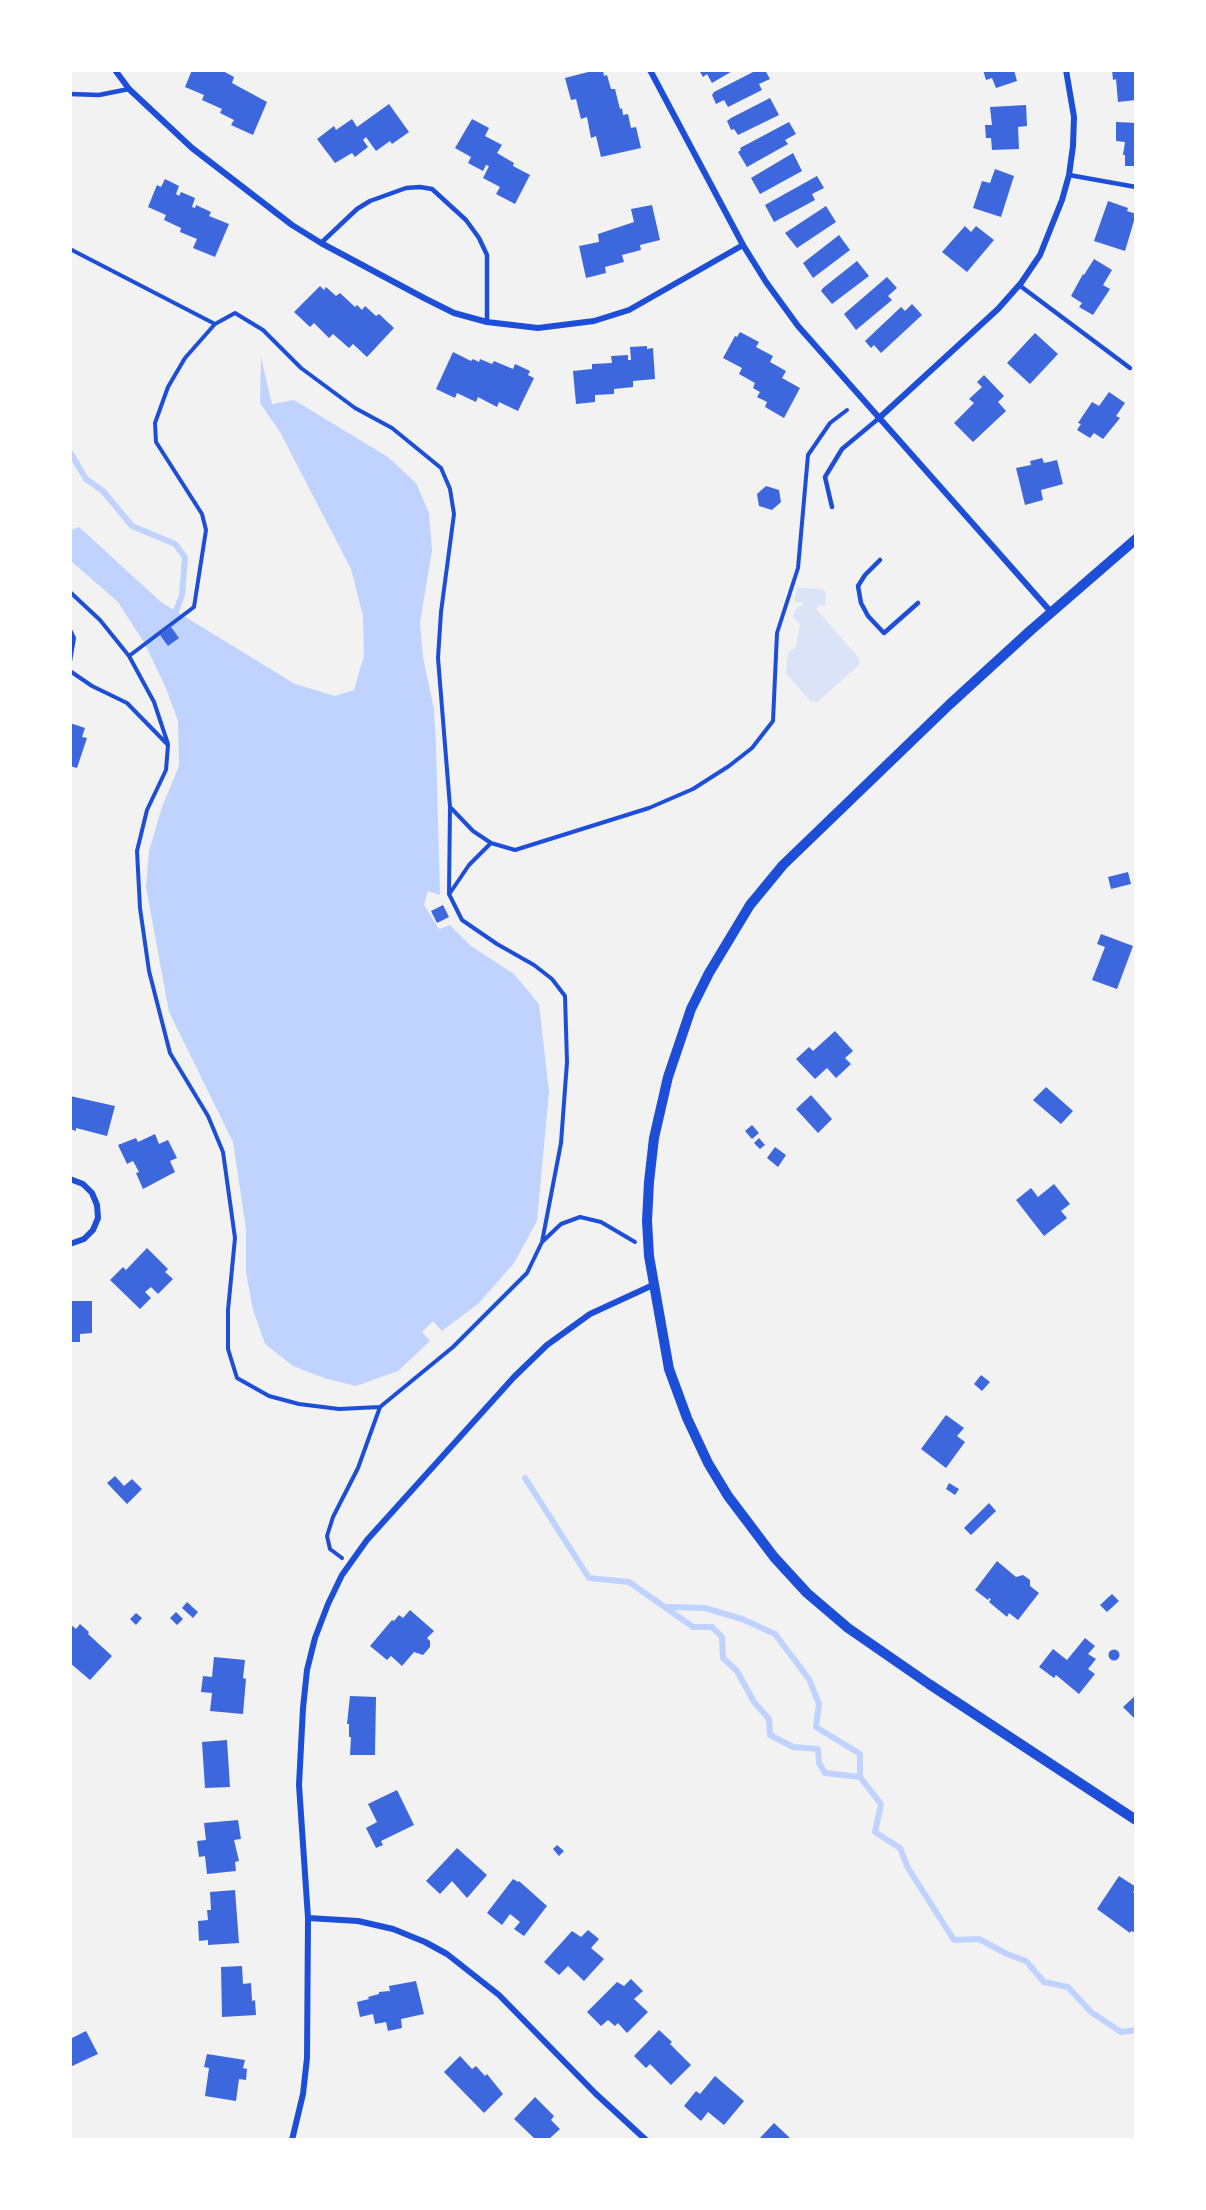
<!DOCTYPE html>
<html>
<head>
<meta charset="utf-8">
<style>
	body { margin:0 }
	#map { position:relative; width:1206px; height:2210px; overflow:hidden; background:#f2f2f2; font-family:Barlow,sans-serif }
	canvas { display:block }
	.frame { position:absolute; inset:0; border:72px solid #fff; pointer-events:none }
</style>
</head>
<body>
<div id="map">
<canvas width="1206" height="2210"></canvas>
<div class="frame"></div>
</div>
<script>
const g = document.querySelector('canvas').getContext('2d');
g.lineJoin = 'round';
function fillPath(path, color) { g.fillStyle = color; g.fill(path, 'evenodd'); }
const toPath = rows => new Path2D(rows.map(r => 'M' + r).join(''));
function trace(path, color, width, dash) { g.strokeStyle = color; g.lineWidth = width; g.lineCap = dash ? 'butt' : 'round'; g.setLineDash(dash || []); g.stroke(path); }
const green = toPath([
	[797,588,823,589,826,593,825,606,820,605,816,609,859,658,859,665,817,702,810,701,786,673,788,652,796,647,800,624,793,617,795,610,804,603,794,601]
]);
const water = toPath([
	[261,357,272,404,294,400,388,457,416,483,429,513,432,550,420,623,423,657,434,710,436,745,440,895,428,891,424,905,439,929,450,925,471,946,514,974,539,1004,549,1092,537,1221,514,1263,479,1303,442,1331,433,1321,422,1332,430,1341,398,1371,356,1386,327,1379,293,1366,265,1344,253,1310,246,1272,246,1229,233,1142,169,1012,146,887,149,851,162,807,179,766,178,721,165,686,145,644,118,602,71,561,71,530,79,527,161,602,295,684,335,696,354,690,364,656,363,616,351,569,280,432,260,403]
]);
const stream = toPath([
	[70,452,86,479,103,491,132,526,175,544,185,557,182,595,176,611],
	[525,1478,589,1578,629,1582,693,1627,712,1627,722,1637,723,1658,737,1671,754,1702,769,1719,770,1735,793,1747,818,1749,819,1763,825,1773,860,1777,881,1804,875,1832,900,1848,908,1868,954,1940,979,1939,1007,1954,1026,1961,1044,1982,1068,1987,1091,2012,1121,2032,1136,2030],
	[668,1607,705,1608,742,1619,775,1634,809,1679,819,1704,816,1727,860,1754,860,1777]
]);
const building = toPath([
	[192,70,221,70,234,77,232,83,267,102,253,135,231,125,234,120,220,113,222,109,202,100,204,95,185,87],
	[596,70,603,70,604,76,607,75,611,89,615,89,620,109,622,108,623,115,628,114,631,128,636,127,641,148,601,157,596,136,591,138,587,117,581,119,576,99,571,100,565,78],
	[699,70,734,70,712,83,707,74,703,77],
	[757,70,765,70,770,79,759,84,762,90,728,107,724,100,716,104,712,95,714,92],
	[983,70,1014,70,1017,81,996,88,992,78,986,80],
	[1112,70,1136,70,1136,100,1118,102,1116,79,1113,80],
	[770,98,779,115,738,135,734,129,731,130,727,121,731,118],
	[389,104,409,132,392,144,390,141,376,151,366,137,363,140,368,147,355,157,352,153,335,163,317,139,334,126,336,130,352,119,357,127],
	[1026,105,1027,126,1018,127,1019,149,992,150,991,138,986,138,985,125,992,125,990,107],
	[472,119,489,128,485,136,502,145,497,153,514,163,513,166,530,175,515,204,496,194,500,187,483,178,489,166,486,165,483,171,468,163,471,157,455,148],
	[789,122,796,134,785,140,788,144,747,167,738,152,741,150,740,148],
	[1116,122,1136,123,1136,166,1125,166,1125,155,1123,155,1125,142,1116,141],
	[793,153,802,171,760,194,751,178],
	[995,169,1014,176,1001,217,973,208,982,181,990,183],
	[817,176,824,188,812,194,815,200,774,222,765,205],
	[165,179,179,186,176,194,179,196,181,192,195,198,192,207,195,208,196,205,211,212,209,216,229,224,215,257,193,248,197,239,180,232,181,228,164,220,166,215,148,207,157,185,161,187],
	[1108,201,1128,208,1127,211,1136,214,1125,251,1094,241],
	[652,205,660,240,640,245,641,250,622,255,624,262,605,267,606,273,586,278,579,246,599,242,598,234,634,222,631,209],
	[826,206,836,222,797,248,785,233],
	[965,226,971,232,976,226,994,240,967,272,942,252],
	[839,235,850,250,813,278,803,263],
	[1094,259,1112,270,1103,285,1110,289,1093,315,1079,307,1082,303,1071,296,1083,274,1084,275],
	[857,261,869,276,832,304,821,291,823,288],
	[887,277,897,288,888,296,892,300,856,330,844,314],
	[320,286,324,290,326,287,336,296,340,293,355,307,357,305,362,310,365,306,376,316,379,314,394,328,367,357,353,344,349,348,333,334,329,338,314,323,310,327,294,312],
	[912,304,922,315,881,353,874,345,871,348,865,341,901,307,905,311],
	[740,332,759,342,756,347,773,356,770,362,786,371,782,378,800,388,784,418,765,407,767,402,757,397,760,392,753,388,755,383,739,374,742,368,723,358,735,336,737,337],
	[1035,333,1058,354,1030,384,1007,363],
	[647,346,647,349,653,348,655,379,633,381,633,387,614,389,614,394,595,395,595,402,576,404,573,371,592,369,592,364,612,363,611,356,628,355,628,360,631,360,630,347],
	[453,352,471,361,473,359,479,362,480,359,492,364,494,361,513,369,515,364,530,371,528,375,534,378,518,411,499,402,497,407,478,397,476,402,457,393,455,398,436,389],
	[984,375,1004,396,998,402,1006,411,973,442,954,423,974,403,969,399,982,387,977,382],
	[1109,392,1125,403,1116,416,1120,418,1103,439,1094,433,1090,438,1077,430,1081,424,1078,423,1092,402,1099,406],
	[1042,458,1044,463,1057,460,1063,484,1041,490,1043,500,1025,505,1016,468,1031,465,1030,461],
	[766,486,779,490,781,502,772,510,759,506,757,494],
	[171,627,179,638,168,646,160,635],
	[70,723,85,728,82,737,87,738,77,768,70,766],
	[1128,872,1131,884,1111,889,1108,877],
	[443,905,449,917,437,923,431,911],
	[1101,934,1133,946,1117,989,1092,980,1105,947,1097,944],
	[835,1031,853,1051,845,1058,851,1064,836,1078,827,1068,815,1079,796,1059,809,1047,813,1051],
	[1046,1087,1073,1111,1061,1124,1033,1100],
	[811,1095,832,1119,818,1133,796,1109],
	[70,1096,115,1106,107,1136,76,1128,76,1131,70,1129],
	[752,1125,759,1133,752,1139,745,1131],
	[155,1134,159,1144,168,1140,177,1158,170,1161,175,1172,143,1189,136,1173,139,1172,133,1161,127,1164,118,1145,136,1138,138,1142],
	[759,1138,765,1145,760,1149,754,1143],
	[775,1147,786,1155,778,1167,767,1158],
	[1054,1184,1070,1204,1061,1211,1067,1218,1044,1236,1016,1200,1031,1188,1038,1197],
	[147,1248,168,1269,165,1272,173,1279,158,1294,151,1287,145,1292,151,1298,140,1309,110,1280,123,1267,126,1270],
	[70,1301,92,1301,92,1333,80,1334,80,1342,70,1342],
	[981,1375,990,1382,982,1391,974,1384],
	[946,1415,964,1428,957,1436,965,1442,946,1468,921,1449],
	[115,1476,124,1486,132,1479,142,1489,127,1504,107,1483],
	[949,1483,959,1489,955,1495,946,1489],
	[989,1503,996,1511,971,1535,964,1528],
	[997,1561,1016,1577,1023,1575,1030,1580,1030,1586,1039,1593,1018,1620,1009,1613,1007,1617,989,1602,991,1599,989,1598,988,1600,975,1590],
	[1112,1594,1119,1601,1107,1612,1100,1605],
	[187,1602,198,1612,193,1618,182,1608],
	[410,1610,434,1631,427,1638,430,1641,430,1647,423,1655,414,1652,402,1666,391,1656,387,1660,370,1646,392,1620,394,1621,399,1615,403,1618],
	[176,1612,183,1619,177,1625,170,1618],
	[136,1613,142,1618,136,1625,130,1619],
	[70,1624,76,1629,80,1624,89,1632,88,1634,112,1656,90,1680,70,1663],
	[1085,1638,1095,1646,1088,1654,1096,1659,1088,1669,1095,1674,1079,1694,1056,1675,1054,1678,1039,1667,1053,1649,1067,1660],
	'1108.5 1655a5.5 5.5 0 1 1 11 0a5.5 5.5 0 1 1-11 0Z',
	[214,1657,245,1660,243,1678,246,1679,243,1714,210,1711,212,1693,201,1692,203,1676,212,1677],
	[1136,1695,1136,1720,1123,1707],
	[350,1696,376,1697,375,1755,350,1755,351,1737,349,1737,349,1724,347,1724],
	[227,1740,230,1787,205,1788,202,1742],
	[397,1790,414,1825,381,1841,383,1845,376,1848,366,1828,377,1822,368,1804],
	[238,1820,241,1839,234,1840,239,1861,235,1862,236,1871,207,1874,205,1856,199,1857,197,1841,206,1840,204,1823],
	[557,1845,564,1851,559,1856,553,1849],
	[457,1848,487,1875,467,1898,452,1881,440,1894,426,1881],
	[1119,1876,1136,1887,1133,1892,1136,1894,1136,1933,1131,1931,1130,1933,1097,1909],
	[513,1879,518,1882,519,1881,547,1906,524,1936,514,1929,520,1922,510,1914,502,1925,487,1913],
	[235,1890,239,1943,208,1945,208,1940,199,1941,198,1921,208,1920,207,1910,211,1910,210,1892],
	[588,1930,599,1939,591,1948,604,1959,584,1981,568,1966,559,1975,544,1962,572,1931,581,1937],
	[242,1966,243,1984,251,1983,252,2001,255,2000,256,2015,222,2017,221,1967],
	[631,1979,643,1991,634,1999,648,2012,627,2033,618,2023,615,2026,608,2020,601,2026,587,2012,617,1982,624,1986],
	[416,1981,424,2014,401,2019,402,2028,388,2031,386,2022,375,2024,373,2014,360,2017,357,2002,369,1999,368,1997,379,1994,379,1992,389,1991,390,1992,389,1986],
	[659,2030,672,2042,670,2044,691,2065,671,2085,650,2064,646,2068,634,2056],
	[86,2031,98,2054,70,2067,70,2039],
	[207,2054,245,2060,243,2068,247,2069,246,2080,239,2079,236,2101,205,2096,209,2068,204,2067],
	[460,2056,472,2069,476,2066,485,2076,487,2074,503,2094,484,2113,444,2072],
	[715,2076,744,2101,724,2125,708,2112,701,2121,684,2106,696,2091,700,2094],
	[535,2097,554,2116,551,2120,560,2129,549,2139,535,2139,514,2119],
	[774,2123,791,2139,759,2139]
]);
const path = toPath([
	[70,249,215,324,235,313,263,330,301,368,355,408,392,428,441,468,450,489,454,514,441,612,438,658,450,807,449,894,462,920,497,944,534,965,552,979,565,996,567,1062,561,1143,542,1242,527,1273,453,1347,380,1407,339,1409,299,1404,269,1396,237,1378,228,1349,228,1310,235,1238,223,1152,208,1116,170,1053,149,971,140,908,137,851,147,810,166,770,168,745,127,703,92,686,70,671],
	[70,592,100,620,129,656,154,702,168,744],
	[70,630,74,638,70,662],
	[129,656,194,607,206,530,202,514,156,442,155,423,168,387,185,358,215,324],
	[451,808,473,831,491,843],
	[450,893,469,865,491,843,515,850,649,808,693,789,729,766,752,748,773,721,777,633,798,568,808,455,830,423,847,410],
	[542,1242,561,1224,580,1217,601,1222,635,1242],
	[342,1558,330,1549,327,1536,333,1517,358,1468,380,1407]
]);
const service = toPath([
	[70,94,99,95,129,89],
	[1069,175,1136,187],
	[321,243,357,209,370,201,406,188,420,187,432,189,466,220,479,238,487,255,487,322],
	[1019,285,1130,368],
	[832,507,825,477,842,449,878,419],
	[880,560,865,575,858,586,861,603,868,616,884,633,918,603]
]);
const minor = toPath([
	[115,70,129,89,192,148,292,225,321,243,424,298,454,313,487,322,538,328,594,321,629,310,743,245],
	[650,70,743,245,766,282,798,326,1051,612],
	[878,419,998,309,1021,283,1040,255,1062,200,1069,175,1073,146,1074,117,1066,70],
	[70,1179,83,1184,92,1193,97,1205,98,1218,93,1230,84,1239,70,1244],
	[308,1918,358,1921,393,1929,425,1942,447,1954,499,1995,595,2093,646,2140],
	[292,2140,303,2094,307,2058,308,1918,299,1785,303,1708,307,1670,315,1638,328,1604,342,1575,367,1540,514,1377,547,1345,590,1314,653,1285]
]);
const tertiary = toPath([
	[1136,539,1031,630,950,704,783,865,750,905,709,973,691,1009,668,1077,654,1138,649,1182,647,1221,649,1256,669,1369,687,1418,708,1463,728,1496,774,1557,807,1593,848,1628,929,1684,1136,1820]
]);
fillPath(green, '#dbe4f7');
fillPath(water, '#bfd3fe');
trace(stream, '#bfd3fe', 6);
fillPath(building, '#3d67dc');
trace(path, '#1d4ed8', 4);
trace(service, '#1d4ed8', 4.5);
trace(minor, '#1d4ed8', 6);
trace(tertiary, '#1d4ed8', 10);
</script>
</body>
</html>
